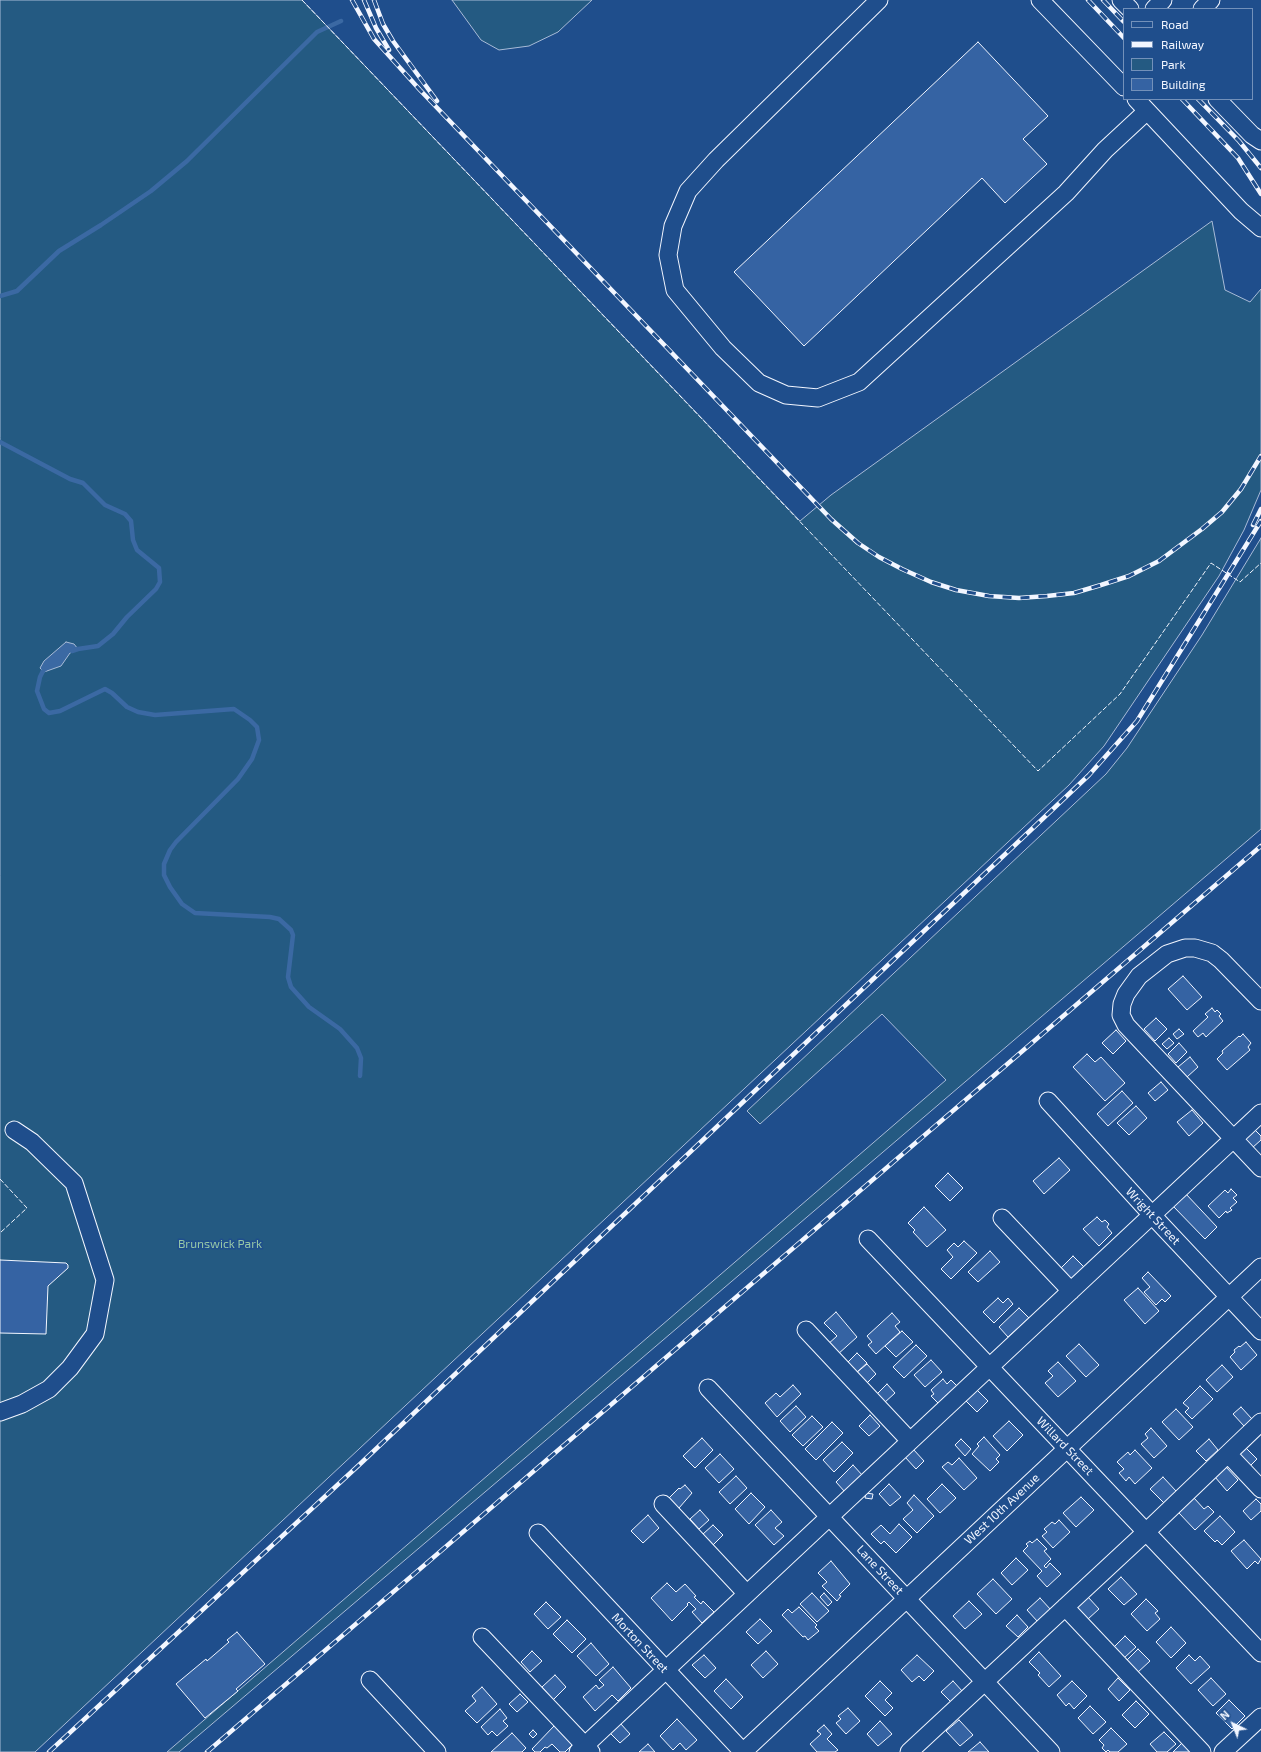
<!DOCTYPE html>
<html>
<head>
<meta charset="utf-8">
<style>
	body { margin:0 }
	#map { position:relative; width:1261px; height:1752px; overflow:hidden; background:#1f4e8c; font-family:"Exo 2",sans-serif }
	canvas { display:block }
	.legend { position:absolute; left:1123px; top:8px; width:130px; height:92px; box-sizing:border-box; background:#1f4e8c; border:1px solid #7391ba; margin:0; padding:5px 7px; list-style:none; font-size:12px; color:#f2f6ff }
	.legend li { display:flex; align-items:center; gap:8px; height:20px }
	.legend b { width:20px; border:1px solid #7391ba }
	.north { position:absolute; left:1213px; top:1704px; width:40px; height:40px; -webkit-text-stroke:3px #1f4e8c; paint-order:stroke; rotate:317deg; font-size:11px; font-weight:700; line-height:16px; text-align:center; color:#f2f6ff }
	.north::after { content:''; display:block; margin:auto; width:14px; height:18px; background:#f2f6ff; clip-path:polygon(50% 0,100% 100%,50% 72%,0 100%) }
</style>
</head>
<body>
<div id="map">
<canvas width="1261" height="1752"></canvas>
<ul class="legend">
<li><b style="height:5px;background:#1f4e8c"></b>Road</li>
<li><b style="height:5px;background:#f2f6ff"></b>Railway</li>
<li><b style="height:11px;background:#245a82"></b>Park</li>
<li><b style="height:11px;background:#3563a3"></b>Building</li>
</ul>
<div class="north">N</div>
</div>
<script>
const g = document.querySelector('canvas').getContext('2d');
g.lineJoin = 'round';
function fillPath(path, color) { g.fillStyle = color; g.fill(path, 'evenodd'); }
const toPath = rows => new Path2D(rows.map(r => 'M' + r).join(''));
function trace(path, color, width, dash) { g.strokeStyle = color; g.lineWidth = width; g.lineCap = dash ? 'butt' : 'round'; g.setLineDash(dash || []); g.stroke(path); }
function write(font, color, halo, rows, align = 'center') {
  g.font = font + ' "Exo 2",sans-serif'; g.lineWidth = 3; g.setLineDash([]); g.textBaseline = 'middle'; g.strokeStyle = halo; g.fillStyle = color; for (const [text, x, y, turn = 0] of rows) {
    g.save(); g.translate(x, y); g.rotate((+turn || 0) * Math.PI / 180); g.textAlign = isNaN(turn) ? turn : align; if (halo) g.strokeText(text, 0, 0); g.fillText(text, 0, 0); g.restore();
  }
}
const green = toPath([
	[0,0,302,0,800,521,831,495,1212,221,1225,290,1250,302,1261,289,1261,490,1244,530,1219,576,1104,746,1069,785,35,1752,0,1752,0,0],
	[452,0,592,0,558,32,529,46,499,50,481,40,452,0],
	[1261,538,1261,829,525,1458,179,1752,167,1752,946,1080,882,1014,760,1124,747,1111,1106,774,1127,748,1202,635,1261,538]
]);
const water = toPath([
	[66,642,74,644,78,649,70,653,61,666,44,672,40,668,44,661,66,642]
]);
const stream = toPath([
	[0,296,17,291,59,251,101,225,151,191,187,161,317,32,341,21],
	[0,442,70,479,83,483,105,505,125,514,131,521,133,540,137,550,159,568,160,582,156,589,127,617,113,634,98,646,78,649,72,651],
	[47,667,43,671,40,677,37,691,44,709,49,713,60,711,105,689,112,693,127,707,138,712,155,715,234,709,250,720,257,727,259,740,252,759,238,779,176,842,170,850,164,864,164,875,170,887,182,904,195,913,270,917,279,919,291,930,293,935,288,977,291,987,309,1007,340,1029,357,1048,361,1058,360,1076]
]);
const building = toPath([
	[978,42,1048,116,1023,139,1047,164,1005,203,982,178,804,346,734,272,978,42],
	[1183,976,1202,997,1187,1010,1168,989,1183,976],
	[1212,1008,1215,1012,1217,1010,1221,1014,1219,1016,1223,1021,1206,1037,1203,1033,1198,1037,1193,1031,1208,1017,1205,1014,1212,1008],
	[1156,1018,1167,1029,1155,1041,1144,1029,1156,1018],
	[1179,1029,1184,1034,1177,1039,1173,1034,1179,1029],
	[1116,1030,1126,1041,1113,1054,1102,1043,1116,1030],
	[1243,1034,1251,1043,1248,1047,1250,1050,1227,1070,1217,1059,1223,1053,1222,1051,1239,1036,1240,1037,1243,1034],
	[1169,1038,1174,1043,1167,1049,1162,1044,1169,1038],
	[1179,1043,1187,1052,1176,1063,1168,1054,1179,1043],
	[1087,1054,1095,1062,1101,1057,1125,1083,1105,1101,1073,1067,1087,1054],
	[1190,1057,1198,1067,1187,1077,1178,1067,1190,1057],
	[1161,1082,1168,1090,1155,1101,1148,1093,1161,1082],
	[1122,1091,1133,1103,1108,1126,1097,1114,1122,1091],
	[1136,1106,1147,1118,1129,1135,1117,1123,1136,1106],
	[1192,1110,1203,1123,1189,1136,1177,1122,1192,1110],
	[1253,1128,1261,1136,1261,1140,1252,1148,1243,1138,1253,1128],
	[1059,1158,1070,1170,1044,1194,1033,1181,1059,1158],
	[948,1173,963,1188,950,1201,935,1186,948,1173],
	[1231,1189,1237,1195,1233,1198,1237,1202,1230,1208,1232,1210,1227,1213,1226,1211,1219,1218,1208,1206,1225,1190,1228,1193,1231,1189],
	[1185,1193,1217,1227,1205,1239,1172,1205,1185,1193],
	[924,1207,946,1230,927,1247,913,1232,915,1230,908,1223,924,1207],
	[1097,1217,1102,1222,1105,1220,1109,1224,1107,1227,1112,1233,1099,1246,1083,1229,1097,1217],
	[964,1241,977,1253,951,1279,941,1269,953,1257,947,1250,954,1243,958,1247,964,1241],
	[990,1251,1000,1262,978,1282,968,1272,990,1251],
	[1073,1256,1085,1268,1073,1280,1061,1268,1073,1256],
	[0,1260,66,1263,68,1265,68,1268,48,1286,46,1334,0,1333,0,1260],
	[1148,1272,1171,1296,1165,1302,1162,1299,1156,1305,1144,1292,1150,1287,1142,1278,1148,1272],
	[1138,1288,1159,1311,1145,1324,1124,1300,1138,1288],
	[998,1298,1003,1303,1008,1298,1013,1304,994,1323,983,1312,998,1298],
	[1019,1308,1029,1318,1008,1337,999,1327,1019,1308],
	[836,1312,857,1337,837,1355,827,1345,837,1336,824,1323,836,1312],
	[892,1313,900,1322,895,1326,900,1332,876,1354,868,1345,872,1342,867,1336,892,1313],
	[902,1331,913,1342,896,1357,885,1346,902,1331],
	[1246,1342,1257,1355,1241,1370,1230,1357,1235,1352,1234,1350,1239,1346,1240,1347,1246,1342],
	[1079,1344,1099,1365,1086,1377,1066,1356,1079,1344],
	[916,1345,927,1356,904,1378,893,1367,916,1345],
	[857,1353,867,1363,856,1373,847,1363,857,1353],
	[931,1360,942,1372,925,1387,914,1375,931,1360],
	[1058,1362,1076,1381,1058,1397,1045,1383,1053,1376,1048,1371,1058,1362],
	[867,1364,876,1374,866,1384,856,1373,867,1364],
	[1222,1365,1233,1377,1217,1392,1206,1380,1222,1365],
	[943,1379,947,1384,951,1380,957,1386,938,1403,931,1396,934,1394,931,1390,943,1379],
	[887,1384,895,1393,884,1403,876,1395,887,1384],
	[793,1385,801,1394,777,1417,765,1403,776,1393,780,1397,793,1385],
	[1200,1386,1213,1399,1192,1419,1185,1412,1189,1408,1183,1403,1200,1386],
	[977,1390,988,1401,977,1412,966,1401,977,1390],
	[796,1406,806,1417,790,1432,780,1421,796,1406],
	[1241,1407,1252,1419,1244,1426,1233,1414,1241,1407],
	[1176,1409,1193,1427,1179,1440,1162,1422,1176,1409],
	[870,1415,880,1426,869,1436,859,1426,870,1415],
	[812,1416,823,1427,803,1446,792,1435,812,1416],
	[1009,1421,1023,1435,1007,1451,993,1436,1009,1421],
	[832,1422,843,1433,816,1460,805,1449,832,1422],
	[1151,1428,1167,1446,1154,1458,1141,1444,1148,1438,1145,1434,1151,1428],
	[984,1437,1000,1455,996,1459,999,1462,990,1471,972,1454,979,1446,977,1444,984,1437],
	[702,1438,713,1450,695,1468,683,1456,702,1438],
	[961,1439,971,1449,965,1456,955,1445,961,1439],
	[1209,1439,1218,1450,1206,1461,1196,1451,1209,1439],
	[842,1442,853,1453,834,1472,823,1460,842,1442],
	[1246,1448,1257,1459,1249,1467,1238,1455,1246,1448],
	[913,1449,924,1461,916,1469,905,1457,913,1449],
	[1135,1450,1152,1468,1135,1484,1129,1477,1126,1481,1119,1473,1124,1469,1117,1462,1128,1452,1130,1455,1135,1450],
	[720,1454,734,1469,719,1483,705,1468,720,1454],
	[959,1458,977,1478,964,1490,942,1467,948,1462,952,1465,959,1458],
	[853,1465,863,1476,845,1492,836,1482,853,1465],
	[1226,1467,1238,1480,1227,1491,1215,1477,1226,1467],
	[736,1476,747,1488,730,1504,719,1492,736,1476],
	[1163,1477,1176,1491,1164,1503,1150,1489,1163,1477],
	[889,1484,901,1497,890,1506,879,1494,889,1484],
	[942,1484,956,1498,940,1513,927,1499,942,1484],
	[685,1485,692,1493,679,1508,669,1498,679,1488,680,1489,685,1485],
	[751,1493,765,1507,749,1524,735,1509,751,1493],
	[866,1493,873,1494,872,1499,865,1498,866,1493],
	[914,1495,934,1516,917,1533,903,1519,913,1510,907,1503,914,1495],
	[1081,1497,1094,1510,1076,1527,1063,1513,1081,1497],
	[1194,1498,1204,1509,1208,1506,1214,1512,1195,1530,1179,1513,1194,1498],
	[1256,1499,1261,1504,1261,1511,1251,1520,1243,1511,1256,1499],
	[700,1510,709,1520,699,1529,690,1519,700,1510],
	[771,1510,782,1522,775,1528,784,1536,774,1545,755,1525,771,1510],
	[648,1515,659,1528,643,1543,631,1531,648,1515],
	[1220,1516,1235,1532,1222,1545,1217,1540,1215,1542,1204,1531,1220,1516],
	[1059,1520,1070,1532,1053,1548,1042,1536,1047,1532,1044,1529,1052,1522,1055,1524,1059,1520],
	[899,1524,912,1537,896,1553,884,1541,881,1544,871,1534,881,1525,890,1534,899,1524],
	[713,1525,723,1535,713,1545,703,1534,713,1525],
	[1037,1539,1047,1549,1044,1551,1051,1559,1044,1566,1046,1568,1050,1563,1061,1574,1047,1587,1037,1576,1042,1571,1023,1551,1028,1546,1026,1544,1030,1541,1032,1543,1037,1539],
	[1244,1540,1261,1559,1258,1564,1255,1561,1247,1569,1231,1551,1244,1540],
	[1016,1558,1028,1570,1012,1585,1001,1573,1016,1558],
	[831,1561,850,1584,839,1595,841,1596,837,1601,822,1586,827,1582,818,1573,831,1561],
	[1121,1577,1137,1594,1124,1605,1108,1589,1121,1577],
	[993,1579,1012,1599,996,1614,977,1594,993,1579],
	[667,1583,676,1592,685,1584,696,1596,694,1597,701,1604,703,1601,714,1612,702,1623,692,1612,696,1609,689,1602,687,1604,688,1605,672,1621,651,1598,667,1583],
	[812,1593,829,1611,817,1622,800,1604,812,1593],
	[824,1593,832,1602,828,1606,820,1597,824,1593],
	[1088,1597,1099,1609,1088,1619,1077,1607,1088,1597],
	[1040,1598,1051,1610,1038,1622,1027,1610,1040,1598],
	[1146,1599,1158,1611,1155,1613,1160,1619,1147,1631,1131,1614,1146,1599],
	[969,1601,982,1614,965,1629,953,1616,969,1601],
	[546,1602,561,1617,548,1629,534,1614,546,1602],
	[799,1607,817,1625,815,1627,819,1631,808,1640,805,1636,803,1637,782,1615,788,1609,792,1613,799,1607],
	[1017,1615,1028,1627,1018,1637,1006,1626,1017,1615],
	[760,1619,772,1631,758,1644,746,1632,760,1619],
	[567,1620,586,1639,572,1653,553,1634,567,1620],
	[1171,1627,1186,1643,1171,1658,1156,1642,1171,1627],
	[237,1632,265,1664,236,1689,238,1691,205,1718,176,1684,206,1659,207,1661,229,1642,227,1640,237,1632],
	[1125,1636,1136,1647,1124,1658,1114,1647,1125,1636],
	[591,1643,609,1664,596,1676,577,1656,591,1643],
	[1138,1649,1150,1661,1137,1673,1126,1661,1138,1649],
	[532,1651,542,1661,530,1672,521,1662,532,1651],
	[766,1651,778,1664,763,1678,751,1665,766,1651],
	[1039,1652,1061,1676,1049,1687,1038,1675,1040,1673,1029,1662,1039,1652],
	[704,1655,716,1668,705,1678,692,1665,704,1655],
	[917,1655,934,1671,924,1681,919,1676,912,1682,901,1670,917,1655],
	[1189,1655,1195,1661,1200,1656,1210,1667,1191,1684,1176,1668,1189,1655],
	[613,1667,631,1688,618,1701,612,1695,595,1711,583,1697,596,1685,599,1689,604,1685,599,1680,613,1667],
	[555,1675,566,1687,553,1700,542,1687,555,1675],
	[1118,1678,1130,1690,1119,1701,1108,1689,1118,1678],
	[1211,1678,1226,1694,1213,1706,1198,1690,1211,1678],
	[726,1679,743,1697,731,1709,714,1691,726,1679],
	[880,1681,892,1693,885,1700,893,1708,885,1716,865,1696,880,1681],
	[953,1681,963,1692,951,1702,941,1692,953,1681],
	[1072,1681,1087,1696,1074,1709,1069,1703,1066,1706,1057,1695,1072,1681],
	[482,1687,497,1704,477,1723,465,1711,476,1701,472,1696,482,1687],
	[520,1694,528,1702,517,1712,509,1704,520,1694],
	[1229,1700,1245,1716,1232,1729,1216,1713,1229,1700],
	[1136,1701,1149,1714,1135,1728,1122,1715,1136,1701],
	[1090,1706,1106,1722,1093,1734,1078,1718,1090,1706],
	[848,1708,860,1721,846,1734,836,1723,841,1719,838,1716,848,1708],
	[500,1709,507,1718,503,1721,508,1726,497,1736,492,1731,488,1735,481,1727,500,1709],
	[677,1719,697,1740,686,1750,680,1743,673,1750,660,1736,677,1719],
	[959,1720,973,1735,960,1746,946,1731,959,1720],
	[880,1721,892,1734,878,1746,867,1734,880,1721],
	[620,1723,630,1734,620,1743,610,1733,620,1723],
	[555,1725,573,1744,565,1752,560,1752,552,1744,547,1748,545,1747,540,1752,535,1752,532,1749,555,1725],
	[824,1725,832,1734,827,1739,838,1750,835,1752,817,1752,810,1744,821,1734,817,1731,824,1725],
	[1111,1728,1127,1744,1118,1752,1110,1752,1108,1750,1106,1752,1102,1748,1104,1745,1099,1740,1111,1728],
	[533,1730,537,1734,533,1738,529,1734,533,1730],
	[1164,1732,1176,1744,1167,1752,1157,1752,1150,1744,1164,1732],
	[512,1733,526,1748,522,1752,491,1752,512,1733],
	[980,1742,989,1752,968,1752,980,1742],
	[1182,1743,1191,1752,1173,1752,1182,1743],
	[648,1744,655,1752,639,1752,648,1744]
]);
const minor = toPath([
	[879,0,716,160,688,191,673,226,668,255,675,290,723,348,759,383,786,395,818,398,859,382,1066,193,1105,150,1147,111],
	[1040,0,1124,87],
	[1121,0,1130,9],
	[1154,9,1163,0],
	[1202,9,1211,0],
	[1136,99,1241,211,1261,228],
	[1217,99,1252,135,1261,141],
	[1261,1001,1221,960,1212,953,1195,948,1185,948,1167,954,1139,976,1126,994,1122,1004,1121,1015,1126,1025,1261,1168],
	[1048,1101,1152,1215,1261,1331],
	[1002,1218,1071,1291],
	[868,1239,1261,1653],
	[806,1330,910,1441],
	[708,1388,1051,1752],
	[0,1412,22,1404,49,1389,70,1368,95,1334,105,1280,74,1183,32,1142,14,1130],
	[1228,1454,1261,1489],
	[663,1504,747,1594],
	[538,1533,743,1752],
	[1065,1607,1202,1752],
	[482,1637,591,1752],
	[370,1680,437,1752],
	[578,1752,1261,1113],
	[743,1752,1261,1267],
	[909,1752,1146,1532,1261,1422],
	[1223,1752,1261,1717]
]);
const rail = toPath([
	[352,0,374,39,420,90,831,519,858,543,879,557,902,569,931,582,956,590,989,596,1019,598,1047,596,1074,593,1101,585,1129,576,1159,561,1202,529,1222,512,1241,489,1261,456],
	[364,0,376,28,389,50],
	[374,0,383,24,393,41,437,101],
	[1088,0,1124,38],
	[1103,0,1124,22],
	[1182,99,1238,158,1261,194],
	[1198,99,1239,141,1261,168],
	[1253,525,1261,509],
	[49,1752,359,1465,1089,775,1137,721,1261,521],
	[207,1752,1261,846]
]);
const fence = toPath([
	[302,0,1038,771,1120,694,1211,563,1240,582,1261,563],
	[0,1179,27,1208,0,1233]
]);
const streetNames = [
	["Wright Street",1153,1216,47],
	["Willard Street",1065,1446,46],
	["West 10th Avenue",1002,1509,-43],
	["Lane Street",880,1570,47],
	["Morton Street",640,1643,47]
];
const parkNames = [
	["Brunswick Park",220,1244]
];
fillPath(green, '#245a82');
trace(green, '#a8bbd7', 1);
fillPath(water, '#3b69a3');
trace(water, '#a8bbd7', 1);
trace(stream, '#3b69a3', 4.5);
fillPath(building, '#3563a3');
trace(building, '#f2f6ff', 1);
trace(minor, '#f2f6ff', 19);
trace(minor, '#1f4e8c', 17);
trace(rail, '#f2f6ff', 4.5);
trace(rail, '#1f4e8c', 3, [9]);
trace(fence, '#f2f6ff', 1, [5, 2]);
write('12px', '#f2f6ff', '#1f4e8c', streetNames);
write('12px', '#97c8a6', '#1f4e8c', parkNames);
</script>
</body>
</html>
